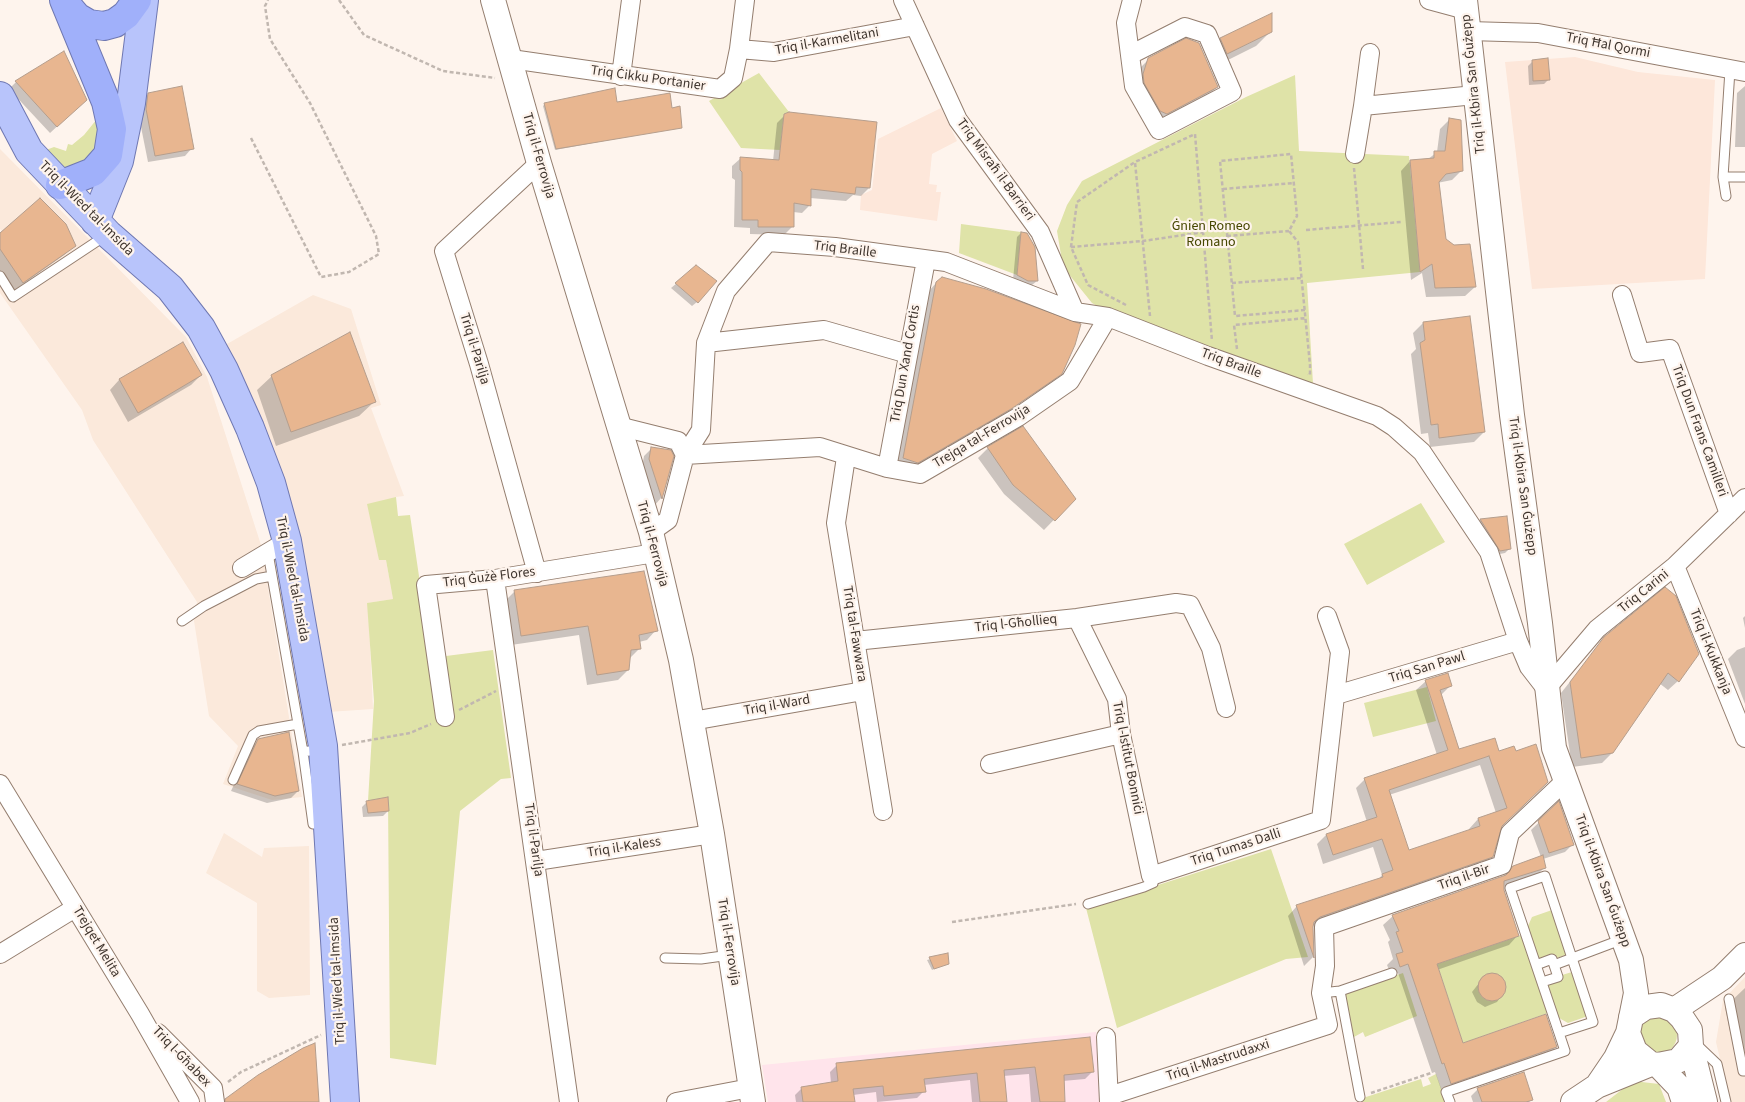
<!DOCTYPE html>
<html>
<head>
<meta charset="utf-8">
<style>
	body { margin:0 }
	canvas { display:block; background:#fef4ed }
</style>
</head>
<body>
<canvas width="1745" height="1102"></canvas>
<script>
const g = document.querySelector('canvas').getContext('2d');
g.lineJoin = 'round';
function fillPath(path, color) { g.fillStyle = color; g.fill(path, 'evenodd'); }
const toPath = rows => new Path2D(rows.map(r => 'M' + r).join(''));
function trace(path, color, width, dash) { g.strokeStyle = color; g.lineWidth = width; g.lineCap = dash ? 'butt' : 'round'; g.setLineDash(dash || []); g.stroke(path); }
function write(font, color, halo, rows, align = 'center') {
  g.font = font + ' "Source Sans 3",sans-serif'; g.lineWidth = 4.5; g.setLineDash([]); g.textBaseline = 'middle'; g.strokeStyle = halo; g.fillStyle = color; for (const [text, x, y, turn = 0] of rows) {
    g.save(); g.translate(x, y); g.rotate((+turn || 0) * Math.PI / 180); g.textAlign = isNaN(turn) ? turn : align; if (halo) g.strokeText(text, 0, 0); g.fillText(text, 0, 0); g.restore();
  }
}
const built = toPath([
	[0,149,186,337,207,377,261,545,302,797,272,800,223,784,238,746,209,716,194,621,197,602,93,440,82,410,0,293,0,235,3,232,0,229],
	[313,295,351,309,381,405,371,408,404,496,396,497,380,560,386,560,393,599,368,603,373,709,328,712,220,348],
	[224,833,262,857,264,848,309,846,310,995,269,998,257,991,257,903,206,873],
	[1745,977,1745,1102,1730,1102,1716,1042,1723,1000]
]);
const industrial = toPath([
	[1575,57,1638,72,1715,80,1705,279,1532,289,1505,62],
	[941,108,957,141,932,154,929,184,937,185,936,192,941,192,937,221,860,210,861,195,872,190,878,139]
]);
const education = toPath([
	[1096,1032,1101,1102,768,1102,762,1065]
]);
const green = toPath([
	[759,73,789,112,784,114,780,150,741,148,709,101],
	[1295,75,1299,151,1409,156,1420,272,1307,283,1313,384,1106,311,1092,303,1063,267,1057,231,1067,205,1082,181,1246,97],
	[101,114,105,143,70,174,46,150,54,147,66,151,68,144,72,145,84,135],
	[961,224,1021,232,1017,275,959,253],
	[396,497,398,516,410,515,430,651,446,656,493,650,511,778,501,779,460,811,436,1065,390,1058,388,797,368,801,374,701,367,603,393,599,386,560,379,560,367,504],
	[1421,503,1445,542,1367,585,1344,544],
	[1427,687,1436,721,1373,737,1364,703],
	[1271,849,1308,957,1286,959,1117,1028,1086,908],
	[1552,910,1567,954,1557,958,1555,954,1539,959,1528,926,1532,917],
	[1522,935,1548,1013,1463,1043,1437,964],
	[1572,972,1588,1016,1568,1023,1559,1018,1548,985,1563,980,1562,975],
	[1403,973,1417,1016,1365,1037,1363,1032,1354,1037,1344,993],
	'1639 1035a19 19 0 1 1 38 0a19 19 0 1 1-38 0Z',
	[1436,1074,1446,1102,1363,1102,1363,1098,1421,1079,1423,1087,1431,1084,1428,1078],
	[1633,1081,1659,1084,1666,1102,1606,1102]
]);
const shadow = toPath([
	[1271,31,1256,46,1212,68,1206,53,1221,39],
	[64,53,78,107,50,133,9,89,16,82],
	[1149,59,1217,87,1202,102,1152,128,1146,125,1130,98,1129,89,1134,74],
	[1533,61,1549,79,1544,84,1529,85,1528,66],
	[1745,86,1745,147,1735,147,1737,93],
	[149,94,192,148,185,156,148,162,139,117,141,101],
	[616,103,671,110,681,127,555,150,543,106,545,104],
	[785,115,869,188,861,196,853,195,846,201,810,198,810,205,802,213,793,212,792,227,784,235,750,234,750,228,734,227,735,180,732,178,732,166,741,158,773,161,777,123],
	[1450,119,1462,170,1452,180,1437,183,1445,239,1475,287,1465,296,1426,297,1422,273,1411,280,1401,171,1410,161,1427,160,1437,152,1440,129],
	[1021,233,1037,281,1032,285,1023,285,1013,280,1017,237],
	[0,235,74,245,64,255,12,292,0,273],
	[696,267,697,302,692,306,671,288],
	[936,283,1061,373,1053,381,1002,415,910,469,896,465,929,291],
	[1469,317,1484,432,1474,442,1430,447,1428,433,1421,434,1411,354,1416,349,1413,333,1423,323],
	[182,344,201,375,191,385,128,422,110,390,119,380],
	[272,376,374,402,359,416,276,446,257,390],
	[988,448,1074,499,1044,530,1004,494,978,458],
	[651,449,672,456,661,498,655,505,642,467,644,456],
	[1506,517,1510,548,1505,553,1495,555,1476,525,1480,520],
	[1665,589,1678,681,1668,690,1659,683,1612,753,1602,763,1572,767,1561,693,1605,638],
	[515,591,656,630,647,640,639,642,640,648,630,658,628,670,618,680,587,685,579,635,511,645,505,601],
	[1745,616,1745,628,1743,618],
	[1745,647,1745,704,1728,659,1737,650],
	[1426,681,1450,686,1441,695,1459,751,1515,752,1535,746,1501,826,1492,856,1482,866,1312,925,1313,957,1304,966,1288,916,1297,906,1378,880,1382,875,1373,847,1323,864,1317,844,1326,835,1367,822,1356,788,1365,779,1437,755,1416,690],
	[1480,765,1496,813,1478,819,1469,829,1470,831,1408,851,1389,795],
	[259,740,298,791,291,798,267,803,231,791,251,748],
	[367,802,388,811,383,816,363,817,362,807],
	[1558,804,1573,844,1565,852,1543,859,1545,867,1535,877,1503,887,1518,935,1509,945,1437,970,1463,1044,1556,1047,1546,1056,1442,1092,1435,1072,1432,1073,1398,973,1391,975,1387,965,1393,959,1388,942,1390,940,1383,925,1393,916,1503,877,1513,867,1541,857,1531,830],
	[946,955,947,964,932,970,927,960],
	[1494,974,1502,977,1506,989,1497,1002,1485,1007,1477,1002,1472,992,1483,978],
	[1745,988,1745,1069,1738,1070,1725,1007],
	[1089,1039,1092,1072,1085,1079,1063,1081,1064,1102,1031,1102,1029,1074,1003,1076,1005,1102,972,1102,970,1080,924,1085,924,1091,917,1098,877,1102,876,1092,853,1095,853,1102,796,1102,795,1095,802,1088,831,1083,830,1072,837,1065],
	[1478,1089,1532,1099,1529,1102,1473,1102,1471,1096]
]);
const building = toPath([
	[1272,13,1272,32,1227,54,1220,38,1272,13],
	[1186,38,1199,43,1218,87,1167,114,1160,111,1144,83,1143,74,1148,58,1186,38],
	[64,51,87,100,57,127,15,81,64,51],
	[1548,58,1550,80,1533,81,1532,60,1548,58],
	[182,86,194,149,155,156,146,109,148,93,182,86],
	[615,88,617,102,670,93,672,108,680,106,682,128,556,149,544,103,615,88],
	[789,112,877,122,870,188,856,187,855,194,811,189,811,206,794,203,794,227,758,227,758,220,742,220,742,172,740,170,740,157,779,160,784,114,789,112],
	[1449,118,1461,120,1463,171,1446,174,1439,182,1446,239,1454,245,1470,244,1476,287,1435,288,1432,264,1420,272,1410,160,1434,158,1434,151,1445,151,1449,118],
	[40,198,66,224,76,246,23,283,0,249,0,233,40,198],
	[1021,232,1027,233,1035,247,1038,281,1028,281,1017,275,1021,232],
	[696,265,717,281,698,303,675,283,696,265],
	[942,277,986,289,1081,324,1075,345,1062,374,1011,409,918,463,903,458,936,282,942,277],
	[1470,316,1485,432,1439,438,1438,424,1431,425,1420,343,1425,340,1423,322,1470,316],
	[350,332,376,402,291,432,271,375,350,332],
	[183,342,202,375,138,413,119,379,183,342],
	[1023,426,1076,499,1055,521,1013,485,987,447,1023,426],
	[651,447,671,450,674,456,662,499,649,459,651,447],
	[1507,516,1511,549,1500,551,1480,519,1507,516],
	[644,571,658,631,639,635,641,649,631,650,629,670,597,675,588,626,521,636,514,590,644,571],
	[1665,587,1676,596,1699,654,1679,682,1668,673,1613,753,1581,758,1570,682,1604,637,1665,587],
	[1448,673,1452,686,1440,690,1459,749,1495,738,1499,751,1514,746,1516,751,1536,744,1548,782,1502,826,1493,857,1320,917,1314,922,1313,927,1314,958,1296,905,1383,877,1382,874,1393,870,1382,839,1333,855,1326,834,1377,817,1364,778,1448,750,1425,680,1448,673],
	[1489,756,1507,808,1478,818,1480,826,1409,850,1389,790,1489,756],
	[289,732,299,791,275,796,237,784,258,739,289,732],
	[388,797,389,811,368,813,366,801,388,797],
	[1559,801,1574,845,1549,853,1538,821,1559,801],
	[1543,855,1546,868,1504,881,1504,890,1519,936,1437,964,1463,1043,1546,1014,1557,1047,1451,1084,1444,1063,1442,1064,1408,964,1400,967,1396,954,1403,952,1396,932,1399,931,1392,915,1506,875,1513,866,1543,855],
	[948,953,949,964,934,969,929,957,948,953],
	'1478 987a14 14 0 1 1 28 0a14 14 0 1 1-28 0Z',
	[1090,1037,1094,1072,1064,1075,1065,1102,1040,1102,1035,1067,1004,1070,1007,1102,980,1102,977,1073,924,1079,926,1092,884,1096,883,1086,853,1089,855,1102,803,1102,801,1087,838,1081,836,1063,1090,1037],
	[315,1043,319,1102,225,1102,225,1099,258,1075,303,1048,315,1043],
	[1524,1072,1533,1100,1526,1102,1482,1102,1477,1088,1524,1072]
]);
const path = toPath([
	[339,0,364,35,443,71,495,78],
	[251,138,321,277,349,272,379,254,376,236,310,103,270,39,265,6,268,0],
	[1354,168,1363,269],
	[1223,189,1294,183],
	[1306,230,1401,222],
	[1227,236,1289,231],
	[1071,247,1143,241,1204,232],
	[1232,283,1302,278],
	[1126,305,1088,285,1071,247,1077,202,1135,162],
	[1305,310,1235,316,1220,161,1291,154,1297,216,1289,231,1298,242,1310,365,1310,375,1308,374],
	[1150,316,1135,162,1195,134,1212,341],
	[1237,349,1234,325,1306,318],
	[459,710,496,691],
	[342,745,410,733,431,724],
	[952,922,1076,904],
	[228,1082,241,1072,321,1035],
	[1371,1093,1431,1073]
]);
const service = toPath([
	[1723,177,1745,177],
	[1726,196,1723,177,1730,70],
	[0,276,13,297,105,236],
	[268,553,303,752],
	[182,621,204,606,256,579,272,576],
	[309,751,303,752,313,824],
	[233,780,253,735,259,731,298,724],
	[1088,904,1144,887,1153,883,1151,876],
	[665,958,701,959,730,955],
	[1536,965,1552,959,1558,977,1542,982],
	[1554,965,1623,939],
	[1340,991,1360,1097],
	[1321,993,1340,991,1392,973],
	[1729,999,1743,1071,1745,1071],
	[1696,1044,1717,1064,1726,1102],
	[1450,1102,1446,1092,1565,1051,1559,1033,1510,888,1545,876,1593,1022,1559,1033]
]);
const minor = toPath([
	[903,0,958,120,1040,232,1075,312],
	[1429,0,1466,10],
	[1469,31,1538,33,1745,72],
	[739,49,774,52,915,26],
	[1370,53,1363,106,1475,95],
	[1130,55,1185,27,1207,34,1232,92,1159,130,1134,86,1130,55,1126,23,1132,0],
	[511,59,720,89,733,78,739,49,745,0],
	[621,76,631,0],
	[1355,154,1363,106],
	[1622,295,1640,353,1670,349,1729,514],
	[706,343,824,330,908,354],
	[618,426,678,441,685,455],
	[685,455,820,447,887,468,920,474,1018,417,1070,381,1108,317],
	[846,457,836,523,883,811],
	[887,468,926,260],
	[651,532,668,520,685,455,701,430,706,343,726,291,768,242,835,247,946,262,1075,312,1108,317,1208,356,1377,416,1394,427,1422,452,1489,552,1518,641,1529,667,1546,689,1597,629,1675,566,1745,498],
	[1675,566,1745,738],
	[242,568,287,541],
	[537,573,479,364,444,251,539,163],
	[495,579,569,1102],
	[1077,618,1117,699,1121,734,1151,876,1321,820,1340,652,1327,616],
	[855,641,1077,618,1176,603,1190,605,1211,648,1226,708],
	[1336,695,1518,641],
	[445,717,426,585,495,579,655,553],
	[692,721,863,691],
	[990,764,1121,734],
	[0,784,140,1014,190,1102],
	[536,861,712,834],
	[0,954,75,908],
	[158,1033,213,1088,215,1102],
	[1106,1037,1109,1102],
	[1109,1096,1328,1025,1321,993,1325,966,1324,927,1502,865,1510,833,1565,781],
	[676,1102,750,1088]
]);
const secondary = toPath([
	[493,0,539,163,651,532,681,660,712,834,753,1102],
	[1465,0,1512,415,1540,623,1554,748,1631,960,1636,993,1628,1033,1635,1051,1651,1064,1658,1065,1678,1061,1691,1046],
	[1674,1010,1722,978,1745,955],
	[1631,1017,1646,1007,1661,1005,1674,1010,1682,1018,1690,1030,1691,1046,1705,1102],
	[1658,1065,1679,1087,1684,1102],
	[1597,1086,1616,1058,1628,1033],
	[1573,1102,1597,1086,1651,1064]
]);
const primary = toPath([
	[0,96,29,151,108,234,170,288,201,328,224,370,250,428,271,483,287,541,323,746,345,1102],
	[95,221,119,161,131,103,144,0]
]);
const trunk = toPath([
	[66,4,77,17,89,24,104,26,115,23,126,15,137,0],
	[60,185,93,172,108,155,112,129,106,102,64,0]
]);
const streetNames = [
	["Triq il-Karmelitani",827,42,-10],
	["Triq Ħal Qormi",1608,46,11],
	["Triq Ċikku Portanier",648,79,8],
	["Triq il-Kbira San Ġużepp",1474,84,-96],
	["Triq il-Ferrovija",538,156,74],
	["Triq Misraħ il-Barrieri",995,170,54],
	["Triq il-Wied tal-Imsida",86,209,45],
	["Triq Braille",845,250,7],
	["Triq il-Parilja",474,349,73],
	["Triq Dun Xand Cortis",906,364,-80],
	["Triq Braille",1231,364,20],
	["Triq Dun Frans Camilleri",1699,431,70],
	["Trejqa tal-Ferrovija",982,437,-31],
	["Triq il-Kbira San Ġużepp",1522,486,82],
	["Triq il-Ferrovija",652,544,75],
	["Triq Ġużè Flores",489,578,-7],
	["Triq il-Wied tal-Imsida",292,579,79],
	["Triq Carini",1644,592,-39],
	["Triq l-Għollieq",1016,624,-6],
	["Triq tal-Fawwara",854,634,81],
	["Triq il-Kukkanja",1710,652,68],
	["Triq San Pawl",1427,668,-17],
	["Triq il-Ward",777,706,-10],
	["Triq l-Istitut Bonniċi",1127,758,79],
	["Triq il-Parilja",533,840,82],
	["Triq il-Kaless",624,848,-9],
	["Triq Tumas Dalli",1236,848,-18],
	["Triq il-Bir",1464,878,-19],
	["Triq il-Kbira San Ġużepp",1602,881,70],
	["Trejqet Melita",96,942,59],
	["Triq il-Ferrovija",728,942,81],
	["Triq il-Wied tal-Imsida",338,981,-93],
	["Triq l-Għabex",181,1057,46],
	["Triq il-Mastrudaxxi",1218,1061,-18]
];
const parkNames = [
	["Ġnien Romeo",1211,227],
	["Romano",1211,243]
];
fillPath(built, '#fbe9db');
fillPath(industrial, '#fde7da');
fillPath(education, '#ffe4eb');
fillPath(green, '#dfe3a8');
fillPath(shadow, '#0003');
fillPath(building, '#e8b690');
trace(building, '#b59e8d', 1);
trace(service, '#947e6f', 11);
trace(minor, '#947e6f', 20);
trace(secondary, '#947e6f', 26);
trace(primary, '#6f78b2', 30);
trace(trunk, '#6f78b2', 30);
trace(path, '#c1b7b0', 2.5, [4, 2.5]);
trace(service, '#fff', 9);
trace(minor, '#fff', 18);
trace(secondary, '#fff', 24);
trace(primary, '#b8c4fb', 28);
trace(trunk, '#a0b0fa', 28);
write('14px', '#40362f', '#fef4ed', streetNames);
write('14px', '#464700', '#fef4ed', parkNames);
</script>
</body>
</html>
